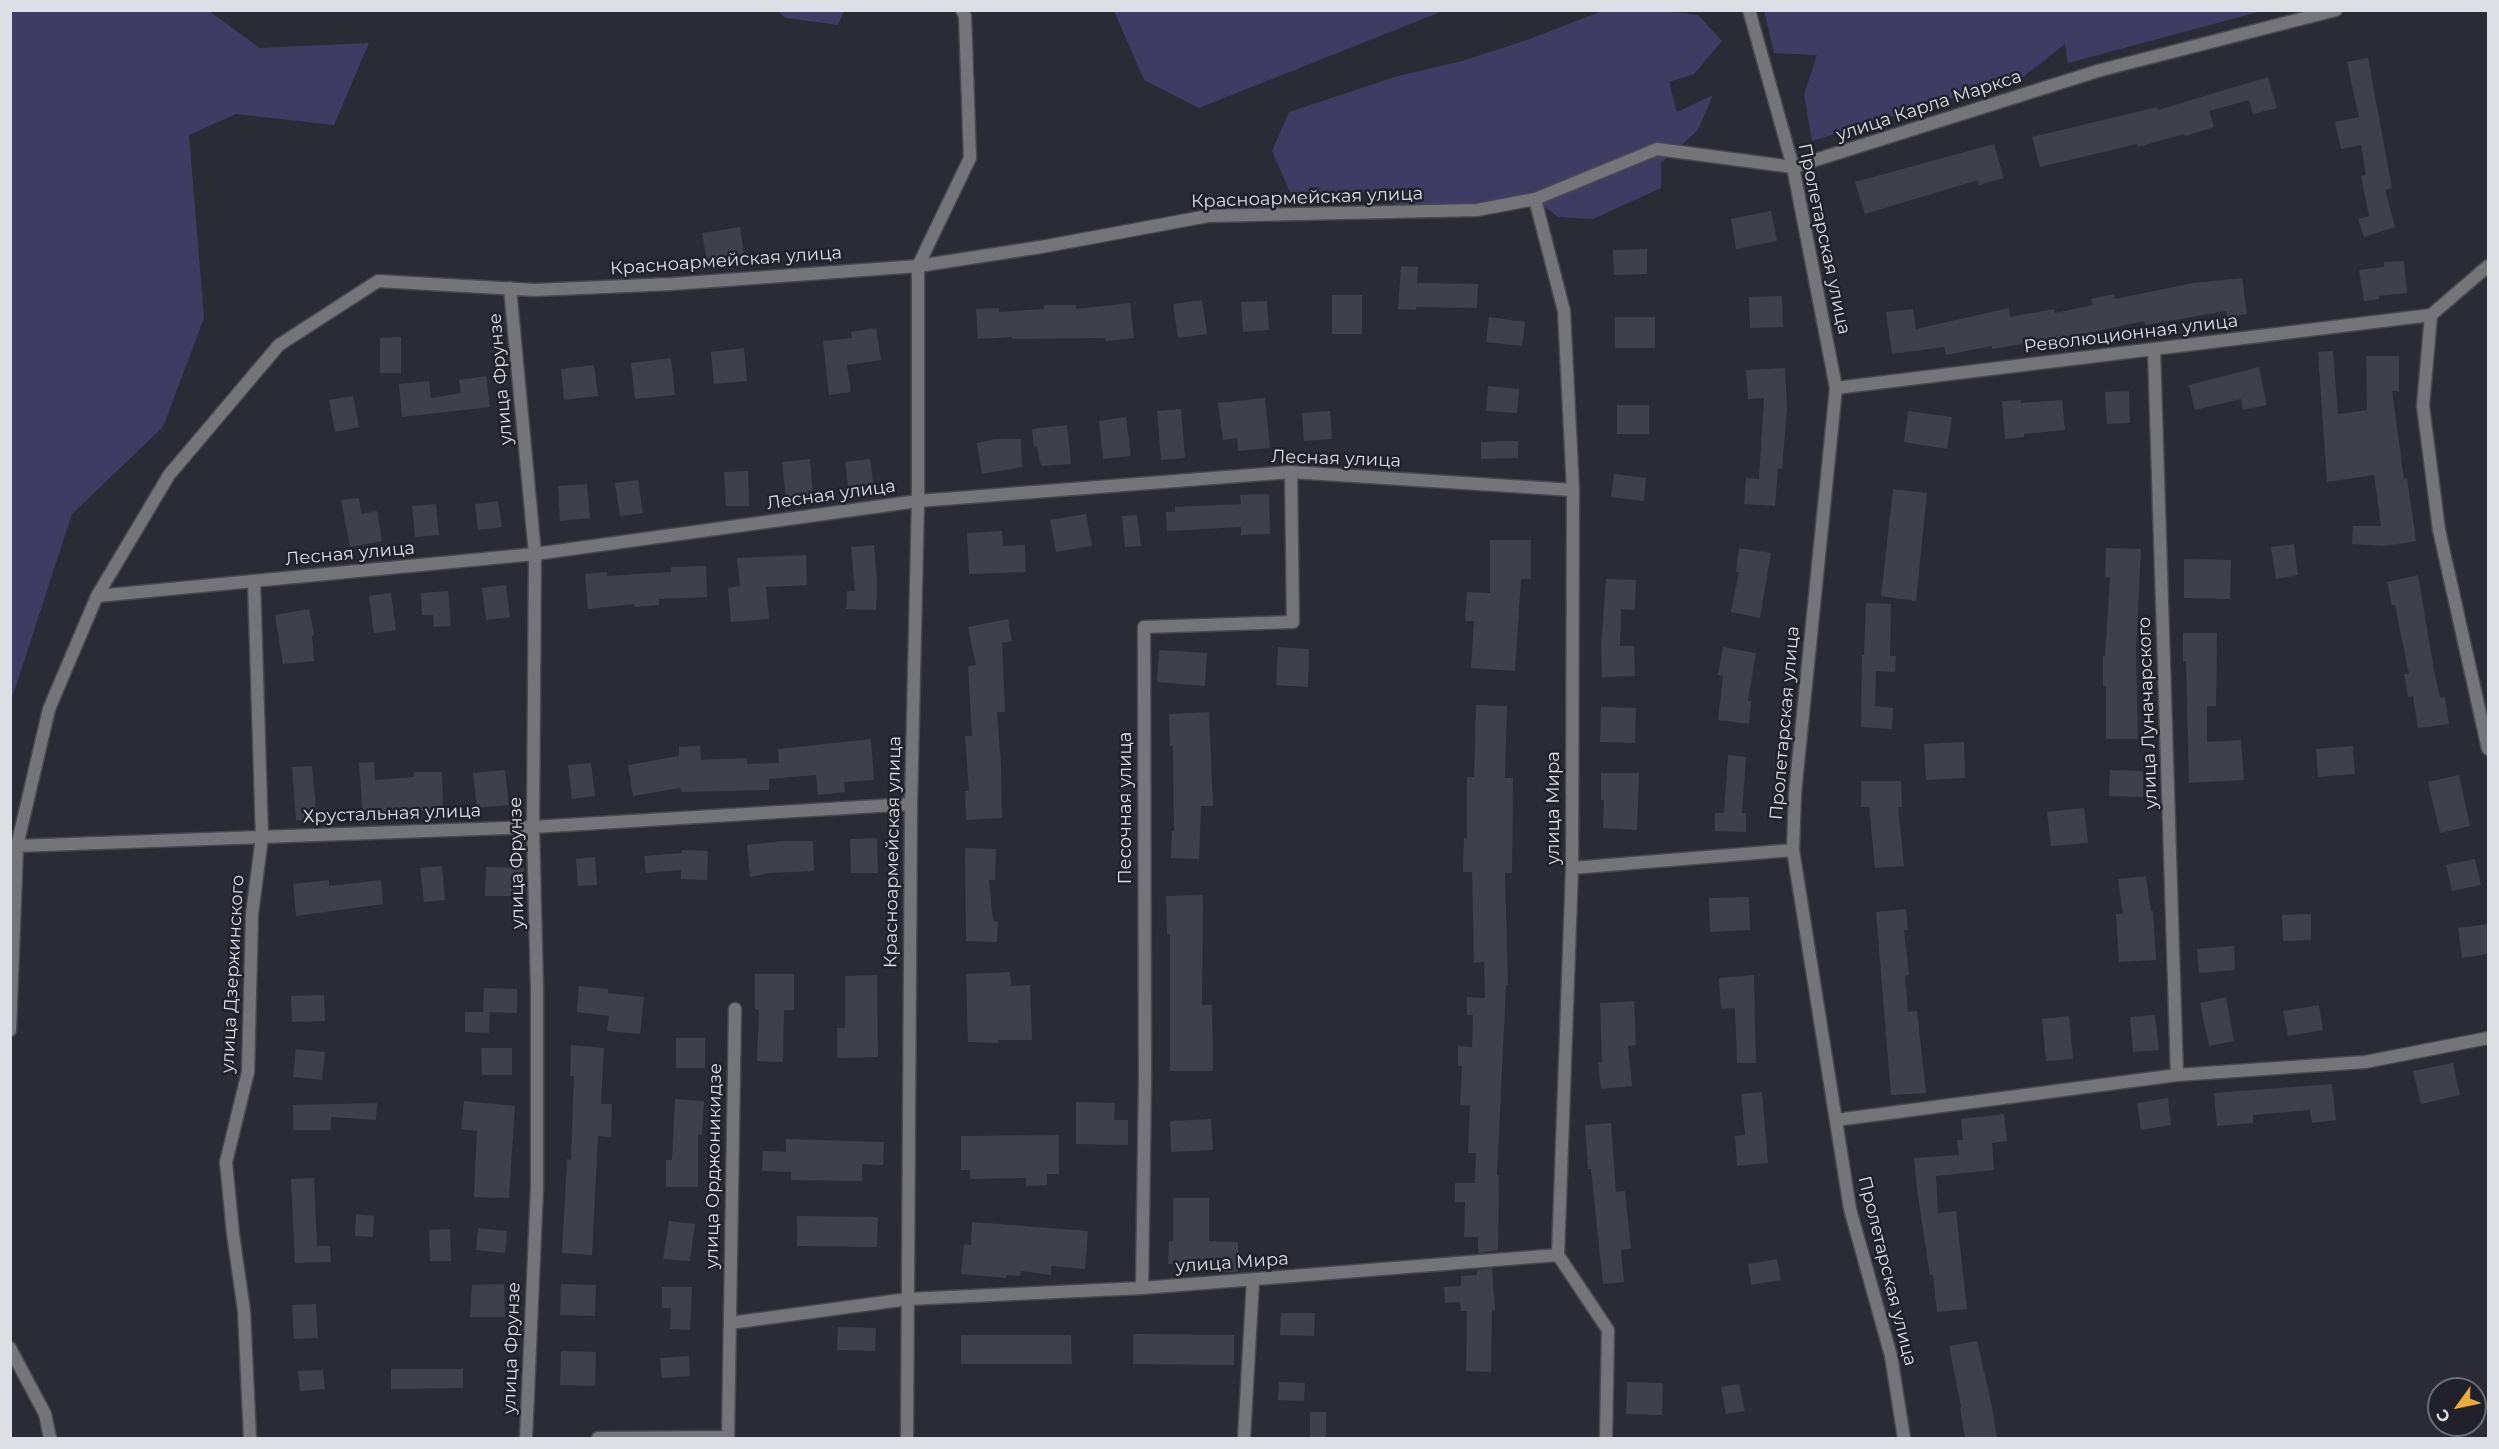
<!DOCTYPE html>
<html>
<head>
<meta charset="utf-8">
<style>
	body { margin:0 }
	#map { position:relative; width:2499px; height:1449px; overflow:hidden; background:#2b2b35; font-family:Montserrat,sans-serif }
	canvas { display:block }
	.frame { position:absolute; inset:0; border:12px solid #dedee5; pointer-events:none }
	.north { position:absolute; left:2427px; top:1377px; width:60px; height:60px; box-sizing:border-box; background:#21212b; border:2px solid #6d6d75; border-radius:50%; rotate:237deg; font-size:16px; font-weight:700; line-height:24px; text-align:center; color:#dedee5 }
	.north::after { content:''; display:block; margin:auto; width:21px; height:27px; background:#ebaa39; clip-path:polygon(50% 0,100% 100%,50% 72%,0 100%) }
</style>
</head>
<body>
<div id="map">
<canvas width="2499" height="1449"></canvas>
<div class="frame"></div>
<div class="north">С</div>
</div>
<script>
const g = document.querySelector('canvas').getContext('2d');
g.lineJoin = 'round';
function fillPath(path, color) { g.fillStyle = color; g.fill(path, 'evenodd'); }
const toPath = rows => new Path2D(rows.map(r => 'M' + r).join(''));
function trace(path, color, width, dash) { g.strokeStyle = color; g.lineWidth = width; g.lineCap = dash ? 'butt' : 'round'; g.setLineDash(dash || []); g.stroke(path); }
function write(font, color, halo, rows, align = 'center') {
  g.font = font + ' Montserrat,sans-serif'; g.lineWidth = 5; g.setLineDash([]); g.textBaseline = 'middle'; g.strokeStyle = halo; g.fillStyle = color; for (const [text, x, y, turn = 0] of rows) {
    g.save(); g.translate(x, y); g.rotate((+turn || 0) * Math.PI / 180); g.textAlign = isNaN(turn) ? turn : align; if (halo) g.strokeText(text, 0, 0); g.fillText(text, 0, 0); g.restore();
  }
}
const green = toPath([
	[11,10,209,11,260,48,369,43,334,125,236,114,189,135,204,318,163,427,72,514,11,701],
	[1659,10,1698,15,1722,41,1694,74,1669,82,1677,112,1713,95,1698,130,1661,163,1661,188,1593,219,1558,217,1535,199,1417,211,1357,190,1294,201,1272,151,1289,112,1398,76,1462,61,1527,40,1602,11],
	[777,11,844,11,838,25,786,18],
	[1114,11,1443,11,1199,108,1144,80],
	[1764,11,1764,10,2262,11,2068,63,2065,44,2023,77,1812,141,1804,95,1817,55,1774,53]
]);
const building = toPath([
	[2368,58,2392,188,2385,190,2395,227,2364,237,2358,219,2369,216,2361,176,2366,175,2361,145,2341,149,2335,122,2359,117,2347,62],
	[2268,77,2277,108,2253,114,2249,100,2209,111,2214,127,2185,136,2184,134,2138,147,2137,144,2040,167,2032,137,2157,107,2158,110],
	[1994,144,2004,178,1979,185,1978,180,1865,214,1855,182],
	[1771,211,1777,241,1736,249,1731,219],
	[740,227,745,262,708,268,702,233],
	[1647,249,1647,274,1614,275,1613,250],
	[2404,261,2407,293,2379,296,2379,299,2364,301,2359,270,2384,267,2384,262],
	[1401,266,1418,267,1417,283,1478,284,1477,308,1416,307,1416,310,1398,309],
	[2242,278,2247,314,2227,317,2226,311,2145,325,2144,321,2029,346,2028,343,1992,349,1992,346,1946,355,1944,347,1892,354,1886,312,1913,309,1916,329,2009,308,2010,317,2054,309,2055,313,2093,305,2091,299,2114,294,2115,299,2193,283],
	[1332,295,1362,295,1362,334,1332,334],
	[1782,296,1783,327,1750,328,1749,297],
	[1202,300,1207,334,1178,338,1173,304],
	[1267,301,1269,330,1243,332,1241,302],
	[1130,303,1134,338,1106,341,1105,338,1012,339,1012,337,978,339,976,309,999,308,999,312,1044,309,1044,305,1076,305,1076,309],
	[1489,317,1525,322,1522,346,1486,342],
	[1615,317,1655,317,1655,348,1615,348],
	[876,328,881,360,847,365,851,392,829,395,823,341,852,338,851,332],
	[401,337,401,373,380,373,380,338],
	[744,348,747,381,714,384,711,352],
	[2333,351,2338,414,2367,410,2366,356,2399,356,2399,391,2392,391,2404,479,2407,478,2416,541,2384,546,2352,544,2353,526,2381,526,2374,475,2327,482,2318,352],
	[671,358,675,395,635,399,631,363],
	[594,365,598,396,564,400,561,369],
	[2259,367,2267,405,2243,410,2241,399,2195,410,2189,385],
	[1785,368,1787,409,1782,469,1778,468,1775,506,1744,504,1746,478,1759,479,1764,398,1748,399,1746,370],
	[486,376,490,407,402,417,399,384,429,381,431,398,461,393,459,380],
	[1488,386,1519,389,1517,413,1486,411],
	[2129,391,2130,423,2107,424,2105,392],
	[353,396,359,427,335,432,329,400],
	[1265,398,1270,448,1238,451,1237,438,1223,440,1218,403],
	[2021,400,2021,403,2062,400,2065,430,2024,434,2024,437,2005,439,2002,401],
	[1617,405,1649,405,1649,434,1617,434],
	[1181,409,1185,458,1161,460,1157,411],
	[1330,411,1332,439,1304,441,1302,413],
	[1908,411,1952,417,1947,449,1904,442],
	[1126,417,1131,456,1103,459,1099,421],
	[1067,425,1071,464,1041,466,1037,446,1034,447,1032,429],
	[996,439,1021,439,1022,467,982,474,977,443],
	[1507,441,1518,441,1518,458,1481,459,1481,442],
	[810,459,813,496,786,499,782,462],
	[870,459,874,490,849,493,845,462],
	[748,471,749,506,726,506,724,472],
	[1614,474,1646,478,1644,501,1611,497],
	[638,480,643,513,620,516,615,483],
	[587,484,590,518,560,521,558,486],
	[1893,489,1927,493,1916,601,1881,596],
	[1269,494,1270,534,1241,535,1241,527,1167,531,1166,512,1175,512,1175,507,1241,504,1240,495],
	[359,498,361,514,377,511,382,541,350,547,341,500],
	[498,501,502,527,478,530,475,504],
	[436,504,439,535,415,537,412,506],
	[1086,514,1092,546,1056,552,1050,520],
	[1137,515,1141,546,1125,547,1122,516],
	[1002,531,1003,546,1025,545,1026,572,969,574,967,533],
	[1490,540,1531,540,1531,579,1521,579,1515,671,1471,668,1474,621,1465,621,1467,592,1490,593],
	[2294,544,2298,575,2276,579,2271,547],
	[874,545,877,581,876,610,846,609,847,591,855,591,851,547],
	[1739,548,1771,553,1760,618,1731,612,1739,572,1736,572],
	[2106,548,2141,549,2136,651,2138,739,2106,739,2106,686,2103,686,2103,656,2105,656,2110,578,2105,577],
	[806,555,807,585,766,587,769,619,731,622,728,588,740,586,737,558],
	[2184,559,2231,560,2230,599,2184,598],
	[706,566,707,597,659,599,659,605,635,607,634,604,588,609,585,574,607,572,607,576,671,572,671,567],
	[2418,575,2434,670,2440,698,2445,697,2449,724,2418,728,2413,696,2408,697,2404,674,2409,674,2395,605,2392,605,2387,582],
	[1606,579,1636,580,1635,610,1621,609,1620,646,1634,646,1635,676,1602,677,1601,647],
	[506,585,510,617,486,620,482,588],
	[448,591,451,626,434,627,433,615,422,615,421,593],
	[391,593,396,630,374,633,369,596],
	[1866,603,1891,604,1890,656,1896,656,1895,672,1876,671,1875,706,1893,708,1892,729,1861,727,1862,655,1864,655],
	[309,609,314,635,312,636,314,661,283,664,275,615],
	[1008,619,1012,641,1002,643,1005,712,997,712,1001,765,1002,818,966,820,965,791,969,791,965,736,972,736,968,666,976,665,968,627],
	[2183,633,2217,633,2216,706,2207,706,2207,742,2241,740,2244,780,2189,783,2186,661,2183,661],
	[1278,647,1309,649,1308,687,1276,685],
	[1723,647,1756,653,1748,701,1751,701,1749,724,1718,720,1723,676,1718,675],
	[1159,650,1207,653,1205,686,1157,682],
	[1476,705,1507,706,1505,778,1513,778,1512,873,1505,873,1508,985,1506,985,1497,1175,1499,1175,1498,1250,1478,1253,1478,1237,1464,1237,1465,1202,1455,1202,1455,1183,1475,1183,1476,1153,1468,1153,1470,1106,1460,1105,1462,1066,1458,1066,1458,1046,1472,1047,1473,1015,1467,1015,1467,997,1485,998,1484,962,1474,963,1472,872,1463,872,1464,838,1467,838,1467,777,1474,777],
	[1601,707,1636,708,1635,743,1600,742],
	[1209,712,1213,806,1201,806,1199,859,1171,858,1172,831,1174,831,1173,746,1170,746,1169,714],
	[871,739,874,780,844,782,845,792,818,795,816,775,769,779,769,790,681,792,680,788,633,796,628,765,679,756,679,747,700,746,701,760,747,758,747,764,779,763,778,749],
	[1964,742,1965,778,1926,780,1924,744],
	[2353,746,2355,774,2318,777,2316,749],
	[1728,755,1746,757,1742,813,1746,813,1746,832,1715,831,1715,813,1724,813],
	[374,762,375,780,414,777,414,772,442,772,443,811,415,811,363,817,359,763],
	[591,763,595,796,572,799,568,765],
	[312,766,317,819,296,820,292,767],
	[505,770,509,805,477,808,473,773],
	[2110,770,2143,771,2143,797,2109,796],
	[1601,773,1639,773,1637,830,1603,828,1604,800,1601,800],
	[2459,775,2470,826,2440,833,2428,782],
	[1861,781,1901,781,1902,807,1898,807,1904,866,1875,868,1869,807,1861,807],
	[2084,808,2088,843,2051,846,2047,812],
	[877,838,878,873,851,873,850,839],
	[783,841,813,841,814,871,769,873,750,877,747,845],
	[965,848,996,849,995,880,989,880,993,921,998,922,997,942,966,941],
	[682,850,708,851,707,880,681,879,681,870,646,873,644,856,682,853],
	[595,857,597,885,578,886,576,859],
	[2475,859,2481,885,2452,891,2446,865],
	[442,866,445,900,424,902,420,868],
	[486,867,524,868,523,896,485,896],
	[2146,876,2151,911,2153,911,2156,960,2119,962,2116,914,2123,914,2118,879],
	[329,880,329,886,381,880,383,904,296,916,293,884],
	[1203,895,1202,1005,1212,1005,1213,1071,1170,1071,1170,934,1167,934,1166,896],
	[1749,897,1750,930,1710,932,1709,898],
	[1906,909,1908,930,1904,930,1909,975,1905,976,1908,1012,1917,1011,1926,1093,1891,1095,1876,912],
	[2311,914,2311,940,2283,941,2282,915],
	[2488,924,2488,954,2462,958,2458,928],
	[2234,946,2235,970,2199,973,2197,949],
	[1010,972,1011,986,1030,985,1032,1040,998,1040,998,1043,968,1042,966,974],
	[755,974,794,974,794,1010,784,1010,783,1062,757,1061,759,1010,755,1009],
	[877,975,878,1057,837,1058,837,1028,845,1028,845,976],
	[1754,975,1756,1063,1737,1063,1735,1008,1721,1009,1719,978],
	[579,986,608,989,608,993,644,997,640,1034,607,1031,609,1016,577,1012],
	[484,988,517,989,517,1013,483,1012],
	[324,995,325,1021,292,1022,291,996],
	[2226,997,2234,1041,2209,1046,2200,1003],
	[1634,1001,1636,1045,1628,1046,1632,1086,1601,1089,1598,1062,1602,1062,1600,1003],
	[2319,1005,2323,1030,2288,1036,2283,1011],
	[465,1012,490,1012,489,1033,465,1032],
	[2155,1015,2159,1050,2133,1052,2130,1017],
	[2069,1016,2073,1059,2046,1061,2042,1019],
	[676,1038,705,1038,705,1068,676,1068],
	[571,1045,604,1048,601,1104,612,1104,611,1137,598,1136,592,1255,562,1253,567,1159,571,1160,574,1076,570,1076],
	[481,1048,512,1048,512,1075,482,1075],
	[296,1049,325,1052,322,1080,293,1077],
	[2453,1063,2460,1095,2421,1104,2413,1071],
	[2332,1084,2336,1120,2312,1123,2310,1110,2253,1115,2253,1123,2217,1126,2214,1093],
	[1762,1092,1768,1163,1737,1166,1735,1136,1745,1135,1741,1094],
	[2168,1098,2171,1125,2141,1130,2137,1103],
	[675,1099,704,1101,702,1135,698,1134,698,1187,666,1187,666,1160,672,1160],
	[464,1101,515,1106,509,1198,474,1197,477,1131,461,1129],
	[1076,1102,1115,1103,1114,1120,1128,1120,1128,1145,1076,1144],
	[377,1103,376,1120,331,1117,331,1130,293,1130,293,1105],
	[2004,1114,2007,1141,1992,1143,1994,1170,1936,1176,1938,1213,1956,1211,1967,1309,1937,1312,1933,1275,1930,1275,1917,1190,1914,1158,1959,1155,1957,1140,1963,1140,1961,1119],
	[1211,1119,1213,1150,1171,1152,1170,1121],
	[1611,1123,1616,1192,1625,1191,1631,1249,1621,1250,1624,1282,1603,1284,1591,1169,1588,1169,1585,1125],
	[1059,1135,1059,1174,1047,1174,1047,1185,1026,1186,1026,1178,970,1179,970,1170,961,1170,961,1136],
	[786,1139,884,1142,883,1165,862,1164,862,1181,791,1180,791,1172,762,1171,763,1151,786,1152],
	[314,1178,317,1246,330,1246,331,1262,295,1263,291,1179],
	[1173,1198,1209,1198,1209,1241,1238,1242,1238,1272,1182,1272,1183,1264,1168,1264,1169,1241,1173,1241],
	[356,1214,374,1216,373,1237,355,1236],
	[797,1216,878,1217,877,1247,797,1246],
	[669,1221,695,1224,690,1261,663,1259],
	[972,1222,1088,1231,1085,1269,1051,1266,1051,1275,1021,1271,1020,1276,1006,1275,1006,1278,961,1274,964,1244,971,1245],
	[478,1228,507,1231,505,1253,476,1250],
	[450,1229,451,1261,430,1261,429,1230],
	[1777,1259,1781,1280,1751,1285,1748,1264],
	[1492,1268,1495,1310,1492,1310,1491,1372,1466,1371,1467,1311,1461,1311,1460,1302,1445,1303,1444,1287,1461,1286,1461,1276,1477,1275,1477,1270],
	[504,1284,505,1317,470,1317,472,1285],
	[561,1284,596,1285,595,1316,560,1315],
	[662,1287,692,1287,690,1330,670,1329,671,1308,662,1308],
	[316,1304,318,1338,294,1339,292,1305],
	[1281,1313,1315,1313,1314,1336,1280,1335],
	[838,1327,876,1328,875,1351,837,1350],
	[1133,1334,1234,1335,1234,1365,1133,1364],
	[961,1335,1071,1335,1072,1364,961,1364],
	[1977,1341,1991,1402,1997,1438,1965,1438,1960,1407,1961,1407,1949,1346],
	[561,1351,596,1352,595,1386,560,1385],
	[689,1356,690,1376,662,1378,660,1358],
	[391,1369,463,1369,463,1388,391,1389],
	[323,1370,325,1389,300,1391,298,1371],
	[1279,1382,1305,1383,1304,1401,1278,1400],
	[1627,1382,1663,1383,1662,1415,1626,1414],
	[1739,1384,1745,1411,1726,1414,1721,1387],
	[1310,1412,1326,1412,1326,1438,1310,1438]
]);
const street = toPath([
	[1749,10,1793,167,1836,388,1795,793,1793,850,1850,1209,1891,1356,1904,1438],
	[1535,199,1657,149,1793,167,2101,70,2336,10],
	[510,288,535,554,533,827,537,989,537,1188,526,1438],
	[2431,315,2423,406,2439,530,2488,749],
	[2431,315,2488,266],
	[2154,350,2177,1075],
	[1836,388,2431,315],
	[97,596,535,554,918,501,1291,472,1573,490],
	[17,846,533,827,911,804],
	[1572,868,1793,850],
	[10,1030,17,846,49,709,97,596,169,475,279,345,378,281,535,290,672,284,918,266,1041,247,1208,216,1477,210,1535,199,1564,311,1573,490,1572,868,1558,1255,1608,1330,1606,1438],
	[1836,1120,2177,1075,2365,1062,2488,1038],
	[1142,1288,1145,1080,1144,627,1293,622,1291,472],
	[730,1323,908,1299,1142,1288,1558,1255],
	[10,1348,45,1414,50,1438],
	[250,1438,244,1311,233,1234,226,1162,248,1072,252,914,262,837,254,581],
	[598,1438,728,1437],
	[728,1438,735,1009],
	[907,1438,911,804,918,501,918,266,970,158,965,16,962,10],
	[1244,1438,1253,1280]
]);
const streetNames = [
	["улица Карла Маркса",1929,106,-18],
	["Красноармейская улица",1307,198,-2],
	["Пролетарская улица",1824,239,78],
	["Красноармейская улица",726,261,-4],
	["Революционная улица",2131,334,-7],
	["улица Фрунзе",501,379,-95],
	["Лесная улица",1336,459,2],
	["Лесная улица",831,495,-8],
	["Лесная улица",350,554,-5],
	["улица Луначарского",2148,713,-92],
	["Пролетарская улица",1785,723,-85],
	["Песочная улица",1126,808,-90],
	["улица Мира",1554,808,-90],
	["Хрустальная улица",392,814,-2],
	["Красноармейская улица",893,852,-89],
	["улица Фрунзе",517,863,-91],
	["улица Дзержинского",233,974,-87],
	["улица Орджоникидзе",714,1166,-89],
	["улица Мира",1232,1263,-4],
	["Пролетарская улица",1887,1271,76],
	["улица Фрунзе",512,1348,-88]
];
fillPath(green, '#3f3c64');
fillPath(building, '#40404b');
trace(street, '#484851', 15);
trace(street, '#747479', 12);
write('18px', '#dedee5', '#21212b', streetNames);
</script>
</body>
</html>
